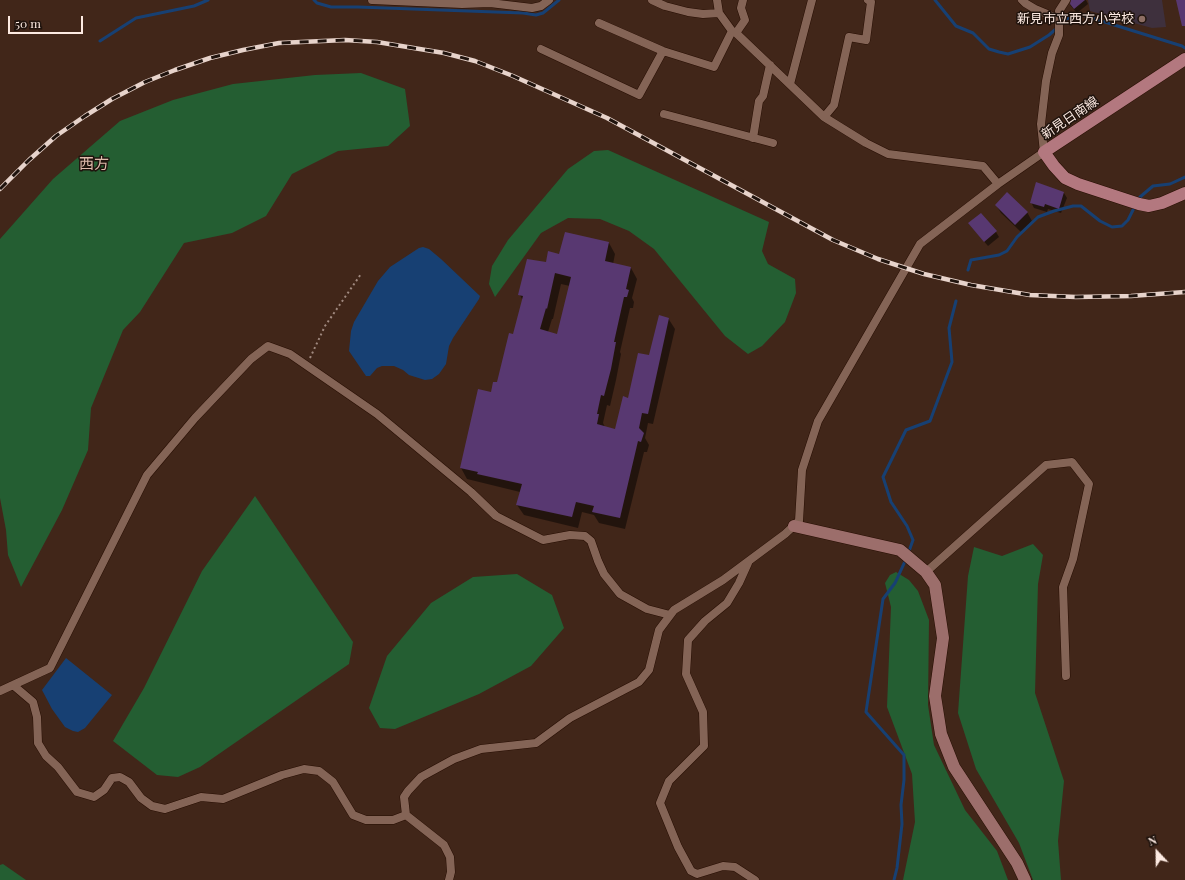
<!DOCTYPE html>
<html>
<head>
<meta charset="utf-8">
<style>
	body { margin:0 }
	#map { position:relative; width:1185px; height:880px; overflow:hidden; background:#412619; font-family:"Playfair Display",serif }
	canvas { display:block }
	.north { position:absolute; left:1137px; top:832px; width:40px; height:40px; -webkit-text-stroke:3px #1f130d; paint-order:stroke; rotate:338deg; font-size:11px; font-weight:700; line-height:16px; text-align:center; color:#fdeae2 }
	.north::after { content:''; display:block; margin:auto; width:14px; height:18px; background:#fdeae2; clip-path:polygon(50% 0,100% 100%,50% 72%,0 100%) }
	.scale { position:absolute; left:8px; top:16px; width:75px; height:18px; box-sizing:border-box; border:2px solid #fdeae2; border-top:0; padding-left:5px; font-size:12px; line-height:14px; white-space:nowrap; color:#fdeae2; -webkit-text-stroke:3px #1f130d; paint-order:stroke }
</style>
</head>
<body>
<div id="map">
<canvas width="1185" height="880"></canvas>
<div class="north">N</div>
<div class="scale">50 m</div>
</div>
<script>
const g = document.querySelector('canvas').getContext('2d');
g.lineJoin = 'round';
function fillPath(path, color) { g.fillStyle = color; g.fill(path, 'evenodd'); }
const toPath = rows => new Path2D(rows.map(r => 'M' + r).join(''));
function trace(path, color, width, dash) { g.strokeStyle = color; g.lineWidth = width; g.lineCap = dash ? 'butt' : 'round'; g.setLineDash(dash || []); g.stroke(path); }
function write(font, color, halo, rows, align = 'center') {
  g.font = font + ' "Playfair Display","Noto Sans JP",serif'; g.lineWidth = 3; g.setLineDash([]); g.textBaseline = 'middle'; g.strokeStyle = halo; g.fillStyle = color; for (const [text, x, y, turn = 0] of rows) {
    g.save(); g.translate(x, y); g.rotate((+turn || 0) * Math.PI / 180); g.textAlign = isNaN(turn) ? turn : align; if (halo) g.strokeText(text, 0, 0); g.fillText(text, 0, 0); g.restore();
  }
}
const education = toPath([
	[1088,0,1162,0,1166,27,1152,28,1090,11]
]);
const green = toPath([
	[361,73,405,89,410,126,388,146,338,151,292,174,266,216,232,233,184,243,140,312,123,330,91,408,88,450,62,510,21,587,8,555,6,530,0,498,0,239,53,179,120,121,173,100,233,84,315,75],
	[608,150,769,222,762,251,768,264,795,279,796,293,785,322,762,346,748,354,725,336,654,249,629,231,600,219,568,218,541,233,495,297,489,284,492,266,508,240,568,169,594,151],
	[255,496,353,642,349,664,200,767,178,777,157,775,113,741,144,688,202,571],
	[1033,544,1043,555,1038,584,1035,693,1064,781,1058,841,1061,880,1033,880,1019,843,976,769,958,713,968,576,974,547,1002,556],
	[896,572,909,580,918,591,929,620,928,705,934,745,965,810,997,851,1008,880,903,880,915,822,912,774,887,707,891,607,885,583,890,575],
	[517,574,552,595,564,628,531,666,479,694,395,729,380,728,369,708,387,656,431,603,473,577],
	[3,864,26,880,0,880,0,865]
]);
const water = toPath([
	[423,247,429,249,441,259,480,296,479,299,453,338,449,346,446,364,439,374,432,379,425,380,409,375,403,370,394,366,382,366,377,368,370,376,366,376,349,351,351,331,354,322,378,281,390,267,419,248],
	[66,658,112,695,85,728,78,732,73,731,65,727,52,709,42,690]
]);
const shadow = toPath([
	[1072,0,1086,0,1088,4,1077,13,1070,5],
	[1064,193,1067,198,1061,213,1048,209,1047,212,1034,208,1031,202],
	[996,205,1027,212,1032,221,1021,232,1001,213],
	[969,224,996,232,999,237,988,246],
	[609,243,615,254,613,264,631,268,637,279,632,298,634,302,633,308,630,308,620,352,621,354,616,380,610,406,607,405,603,423,605,427,616,430,629,399,668,318,675,329,653,424,648,423,645,438,649,445,647,452,644,452,625,529,599,523,594,515,582,512,578,528,524,515,517,505,520,492,467,479,461,468,491,393,498,384,514,335,523,301,520,295,547,263,560,255],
	[561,284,570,286,558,335,548,332,552,319,553,319]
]);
const stream = toPath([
	[314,0,317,3,331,7,358,7,523,13,536,15,543,13,559,0],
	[935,0,956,26,973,33,989,49,999,52,1008,54,1030,47,1049,35,1057,28],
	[1061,25,1066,19,1079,14,1182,46,1185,48],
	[100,41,136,18,194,6,208,0],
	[1138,201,1140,197,1153,186,1170,184,1185,177],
	[968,270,971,260,999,255,1007,251,1017,237,1038,217,1054,211,1073,206,1081,206,1100,221,1112,227,1122,226,1128,220,1135,206],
	[908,554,913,540,907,526,891,502,883,477,906,430,930,421,952,362,949,328,956,301],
	[894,880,897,868,902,824,901,805,904,780,904,755,866,712,883,599,895,583,906,559]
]);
const building = toPath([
	[1071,0,1085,0,1074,9,1070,4],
	[1176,0,1185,0,1185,26,1182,26],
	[1036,182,1064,192,1059,209,1045,204,1044,207,1030,203],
	[1007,192,1028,212,1015,225,995,205],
	[981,213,997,231,984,242,968,223],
	[565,232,609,242,605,261,631,267,626,289,629,290,627,297,624,297,614,342,616,342,611,369,604,396,601,395,597,414,599,414,597,424,615,429,623,396,628,398,638,353,649,355,659,315,669,318,648,414,642,413,639,428,644,433,641,442,638,441,620,518,592,512,594,506,576,502,572,517,516,505,522,484,477,474,478,472,460,468,478,389,491,392,493,382,497,382,509,333,513,334,523,296,518,295,527,259,546,262,548,251,559,254],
	[555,273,571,277,557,334,540,329,546,308,547,309]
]);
const path = toPath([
	[310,358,325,326,361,274]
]);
const street = toPath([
	[372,0,462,4,490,3,532,8,541,6,549,0],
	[652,0,665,6,688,12,703,14,719,13],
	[717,0,719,13,732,31,736,33,824,117,866,143,888,154,983,166,998,184],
	[1022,0,1025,3,1035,9,1059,19,1059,11,1066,0],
	[599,23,663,51,714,67,732,31],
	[736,33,745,20,741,8,743,0],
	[541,49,639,95,663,51],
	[790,84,812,0],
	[664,114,773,143],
	[824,117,834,105,849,37,866,40,871,2,868,0],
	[753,138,759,101,763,96,770,65],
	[748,563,739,583,727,603,705,621,688,640,686,674,703,712,704,746,669,781,660,803,678,847,691,871,697,874,723,866,735,867,755,880],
	[926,572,1046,465,1072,462,1089,484,1073,559,1063,587,1066,676],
	[13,685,33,702,37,717,38,743,46,756,58,767,77,792,94,797,104,790,112,778,120,777,129,782,141,798,152,806,165,809,201,797,223,799,282,775,304,769,319,771,333,782,353,815,366,820,393,820,406,815],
	[0,691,50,668,147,475,195,418,251,359,268,346,290,354,377,414,471,492,496,516,543,540,570,535,585,536,591,541,598,561,604,574,620,594,647,609,670,615],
	[449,880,451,872,450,857,444,845,406,815,404,797,408,791,421,777,454,759,481,749,536,743,570,718,639,682,649,670,659,630,674,610,723,580,785,534,799,521,802,470,818,421,920,244,998,184,1044,152,1041,124,1046,81,1052,53,1059,35,1059,19]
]);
const secondary = toPath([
	[794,526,900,550,926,572,935,585,943,638,935,696,941,734,954,767,1017,863,1025,880]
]);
const primary = toPath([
	[1185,59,1044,152,1054,166,1065,178,1078,184,1139,204,1149,206,1162,203,1185,193]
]);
const rail = toPath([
	[0,189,29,160,56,136,85,116,112,99,145,82,175,70,210,58,243,50,279,43,345,40,377,42,444,53,475,61,513,76,607,118,833,240,878,259,924,274,971,285,1030,295,1076,297,1131,296,1185,292]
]);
const markers = [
	[1142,19,4,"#8d6e63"]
];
const poiNames = [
	["新見市立西方小学校",1134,19]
];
const streetNames = [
	["新見日南線",1070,118,-34]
];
const quarterNames = [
	["西方",94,164]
];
fillPath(education, '#3e303d');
fillPath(green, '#245e32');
fillPath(water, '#174073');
fillPath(shadow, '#0007');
trace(stream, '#174073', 3);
fillPath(building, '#583871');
trace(street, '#270e03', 9);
trace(secondary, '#270e03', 13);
trace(primary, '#270e03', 13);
trace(path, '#a0897f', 2, [2, 3]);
trace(street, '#846456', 8);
trace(secondary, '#9c6e6b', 12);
trace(primary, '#b3787f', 12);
trace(rail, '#e7d3cb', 4.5);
trace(rail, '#1f130d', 3, [9]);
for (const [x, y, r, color] of markers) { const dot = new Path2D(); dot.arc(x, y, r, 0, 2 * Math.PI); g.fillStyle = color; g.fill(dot); trace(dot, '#1f130d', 1.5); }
write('13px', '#fdeae2', '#1f130d', poiNames, 'right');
write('13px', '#fdeae2', '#1f130d', streetNames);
write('15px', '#dfbcac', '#1f130d', quarterNames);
</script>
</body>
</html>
